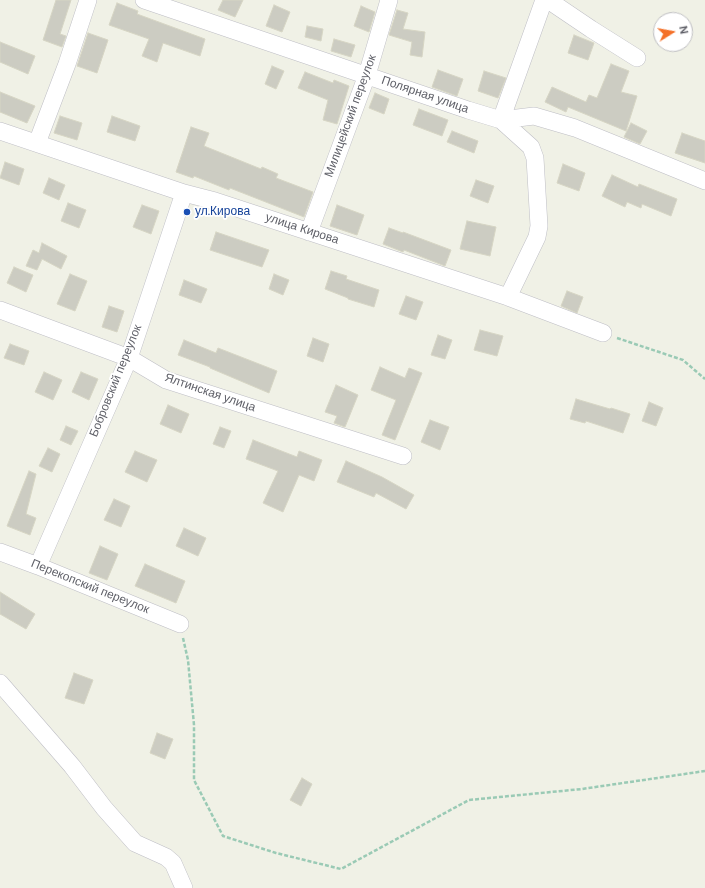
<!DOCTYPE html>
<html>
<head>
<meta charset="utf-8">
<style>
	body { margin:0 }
	#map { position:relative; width:705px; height:888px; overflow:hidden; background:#f0f1e6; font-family:"DM Sans",sans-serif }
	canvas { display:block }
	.north { position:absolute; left:653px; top:12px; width:40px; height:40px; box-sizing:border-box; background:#fff; border:1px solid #bfbfc2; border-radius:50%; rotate:79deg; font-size:11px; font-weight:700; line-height:16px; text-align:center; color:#5e5f67 }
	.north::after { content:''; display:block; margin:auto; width:14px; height:18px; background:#f47129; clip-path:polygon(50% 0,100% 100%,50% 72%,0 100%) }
</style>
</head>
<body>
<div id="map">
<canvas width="705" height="888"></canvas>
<div class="north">N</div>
</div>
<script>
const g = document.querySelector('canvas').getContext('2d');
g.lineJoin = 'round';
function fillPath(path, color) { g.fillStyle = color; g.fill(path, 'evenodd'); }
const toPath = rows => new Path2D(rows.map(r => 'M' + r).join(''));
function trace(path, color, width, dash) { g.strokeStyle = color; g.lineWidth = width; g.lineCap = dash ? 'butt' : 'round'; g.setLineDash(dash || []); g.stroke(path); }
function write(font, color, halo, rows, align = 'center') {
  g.font = font + ' "DM Sans",sans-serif'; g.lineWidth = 3.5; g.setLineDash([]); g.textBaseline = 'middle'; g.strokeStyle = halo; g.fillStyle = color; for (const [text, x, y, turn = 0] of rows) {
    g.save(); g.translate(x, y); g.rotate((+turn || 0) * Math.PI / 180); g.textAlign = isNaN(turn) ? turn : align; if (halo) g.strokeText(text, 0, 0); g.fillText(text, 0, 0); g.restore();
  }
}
const building = toPath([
	[56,0,71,0,60,34,66,36,62,47,43,40,56,0],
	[223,0,243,0,235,17,218,10,223,0],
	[117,3,138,11,137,14,205,39,200,56,163,43,157,62,142,56,149,39,109,25,117,3],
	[274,5,290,12,282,32,266,26,274,5],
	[361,6,375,12,369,32,354,26,361,6],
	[397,10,408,13,403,29,425,32,422,57,410,55,412,42,389,35,397,10],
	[307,26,323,29,321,41,305,37,307,26],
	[88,33,108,40,97,73,77,66,88,33],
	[574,35,594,43,588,60,568,53,574,35],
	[334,39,355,45,351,57,331,51,334,39],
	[0,42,35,56,28,74,0,62,0,42],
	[611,64,629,71,621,92,637,96,626,131,568,107,566,112,545,102,552,87,586,102,589,95,597,98,611,64],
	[272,66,284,71,276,89,265,84,272,66],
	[438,70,463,79,457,96,432,87,438,70],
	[484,71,506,78,498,98,478,91,484,71],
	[305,72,333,83,334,80,349,86,337,124,323,120,328,100,298,88,305,72],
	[0,92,35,106,27,123,0,112,0,92],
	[375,93,389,99,384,114,369,108,375,93],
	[419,109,448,120,442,136,413,125,419,109],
	[60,116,82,123,77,140,54,133,60,116],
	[112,116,140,126,135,141,107,132,112,116],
	[631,123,647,131,640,144,624,137,631,123],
	[191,127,209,133,204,146,261,169,262,167,278,174,276,178,313,192,304,217,230,188,229,190,194,176,193,178,176,172,191,127],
	[452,131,478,141,474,153,447,142,452,131],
	[682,133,705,141,705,163,675,153,682,133],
	[5,162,24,169,19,185,0,178,5,162],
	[563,164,585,173,579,191,557,183,563,164],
	[612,175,638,187,639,184,677,199,671,216,642,204,641,208,627,202,625,207,602,196,612,175],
	[49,178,65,185,59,200,43,193,49,178],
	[476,180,494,186,488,203,470,196,476,180],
	[68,203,86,210,79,228,61,221,68,203],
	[142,205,159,211,151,234,133,227,142,205],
	[337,205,364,215,357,235,330,226,337,205],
	[467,221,496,227,490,256,460,249,467,221],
	[389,228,403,233,403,232,451,250,445,266,404,250,403,252,383,244,389,228],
	[216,232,269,250,262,267,210,250,216,232],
	[42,243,67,256,61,269,42,259,37,270,26,266,33,250,39,253,42,243],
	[14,267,33,275,26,292,7,283,14,267],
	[331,271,347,276,346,279,379,290,374,307,348,299,348,298,325,289,331,271],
	[70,274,87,281,75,311,57,304,70,274],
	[274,274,289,280,283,295,269,289,274,274],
	[184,280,207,289,201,303,179,295,184,280],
	[567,291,583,297,577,313,561,306,567,291],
	[406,296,423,302,416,320,399,314,406,296],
	[109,306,124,311,117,332,102,327,109,306],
	[480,330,503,336,497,356,474,350,480,330],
	[438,335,452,340,445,359,431,355,438,335],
	[313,338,329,344,323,362,307,356,313,338],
	[184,340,216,353,218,348,277,371,269,393,210,368,210,367,178,355,184,340],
	[10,344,29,351,24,365,4,358,10,344],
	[380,367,405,378,409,368,422,373,395,440,382,435,396,400,371,390,380,367],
	[44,372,62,380,53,400,35,392,44,372],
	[81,372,98,379,89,400,72,392,81,372],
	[336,385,358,395,345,427,334,423,337,416,325,412,336,385],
	[576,399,610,409,611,408,630,414,623,433,586,421,585,423,570,419,576,399],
	[649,402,663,408,656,426,642,421,649,402],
	[168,405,189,414,181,433,160,424,168,405],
	[430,420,449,427,440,450,421,442,430,420],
	[66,426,78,431,71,445,60,440,66,426],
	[220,427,231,431,224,448,213,444,220,427],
	[253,440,297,457,299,451,322,460,314,481,299,475,283,512,263,503,278,471,246,459,253,440],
	[48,448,60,454,52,472,39,466,48,448],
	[135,451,157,460,147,482,125,472,135,451],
	[346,461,382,477,414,495,406,509,376,493,374,497,337,482,346,461],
	[29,471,36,474,26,514,36,518,30,535,7,526,29,471],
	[114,499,130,506,121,527,104,520,114,499],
	[184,528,206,538,198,556,176,546,184,528],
	[100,546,118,554,107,580,89,573,100,546],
	[145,564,185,581,176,603,135,586,145,564],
	[0,592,35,614,26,629,0,614,0,592],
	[74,673,93,680,84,704,65,698,74,673],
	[157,733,173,739,165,759,150,753,157,733],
	[302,778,312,784,301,806,290,800,302,778]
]);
const path = toPath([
	[617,338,683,360,705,379],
	[183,638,188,660,194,725,194,780,223,836,276,853,341,869,469,800,582,789,705,771]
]);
const minor = toPath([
	[144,0,468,110,501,120,534,116,575,128,705,181],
	[548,0,591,29,637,58],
	[0,131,184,193,215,201,508,297,603,333],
	[37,143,67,64,88,0],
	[309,232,367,75,389,0],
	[508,297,537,237,539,226,535,158,531,147,501,120,544,0],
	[0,310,129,358,166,380,403,456],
	[0,552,38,566,180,624],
	[38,566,129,358,184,193],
	[0,683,72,766,104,808,135,843,166,857,173,863,184,888]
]);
const markers = [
	[187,212,4,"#1a4fb4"]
];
const streetNames = [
	["Полярная улица",425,95,19],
	["Милицейский переулок",351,116,-70],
	["улица Кирова",302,229,18],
	["Бобровский переулок",116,381,-68],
	["Ялтинская улица",210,393,19],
	["Перекопский переулок",90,587,22]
];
const transitNames = [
	["ул.Кирова",195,212]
];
fillPath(building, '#ccccc2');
trace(building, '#d6d5c4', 1);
trace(minor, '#bebec5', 18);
trace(path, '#9acab5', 2.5, [4, 2]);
trace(minor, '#fff', 17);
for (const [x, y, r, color] of markers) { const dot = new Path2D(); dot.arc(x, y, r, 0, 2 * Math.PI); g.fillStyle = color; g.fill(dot); trace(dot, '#fff', 1.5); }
write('12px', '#5e5f67', '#fff', streetNames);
write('12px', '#164399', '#fff', transitNames, 'left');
</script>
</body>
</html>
